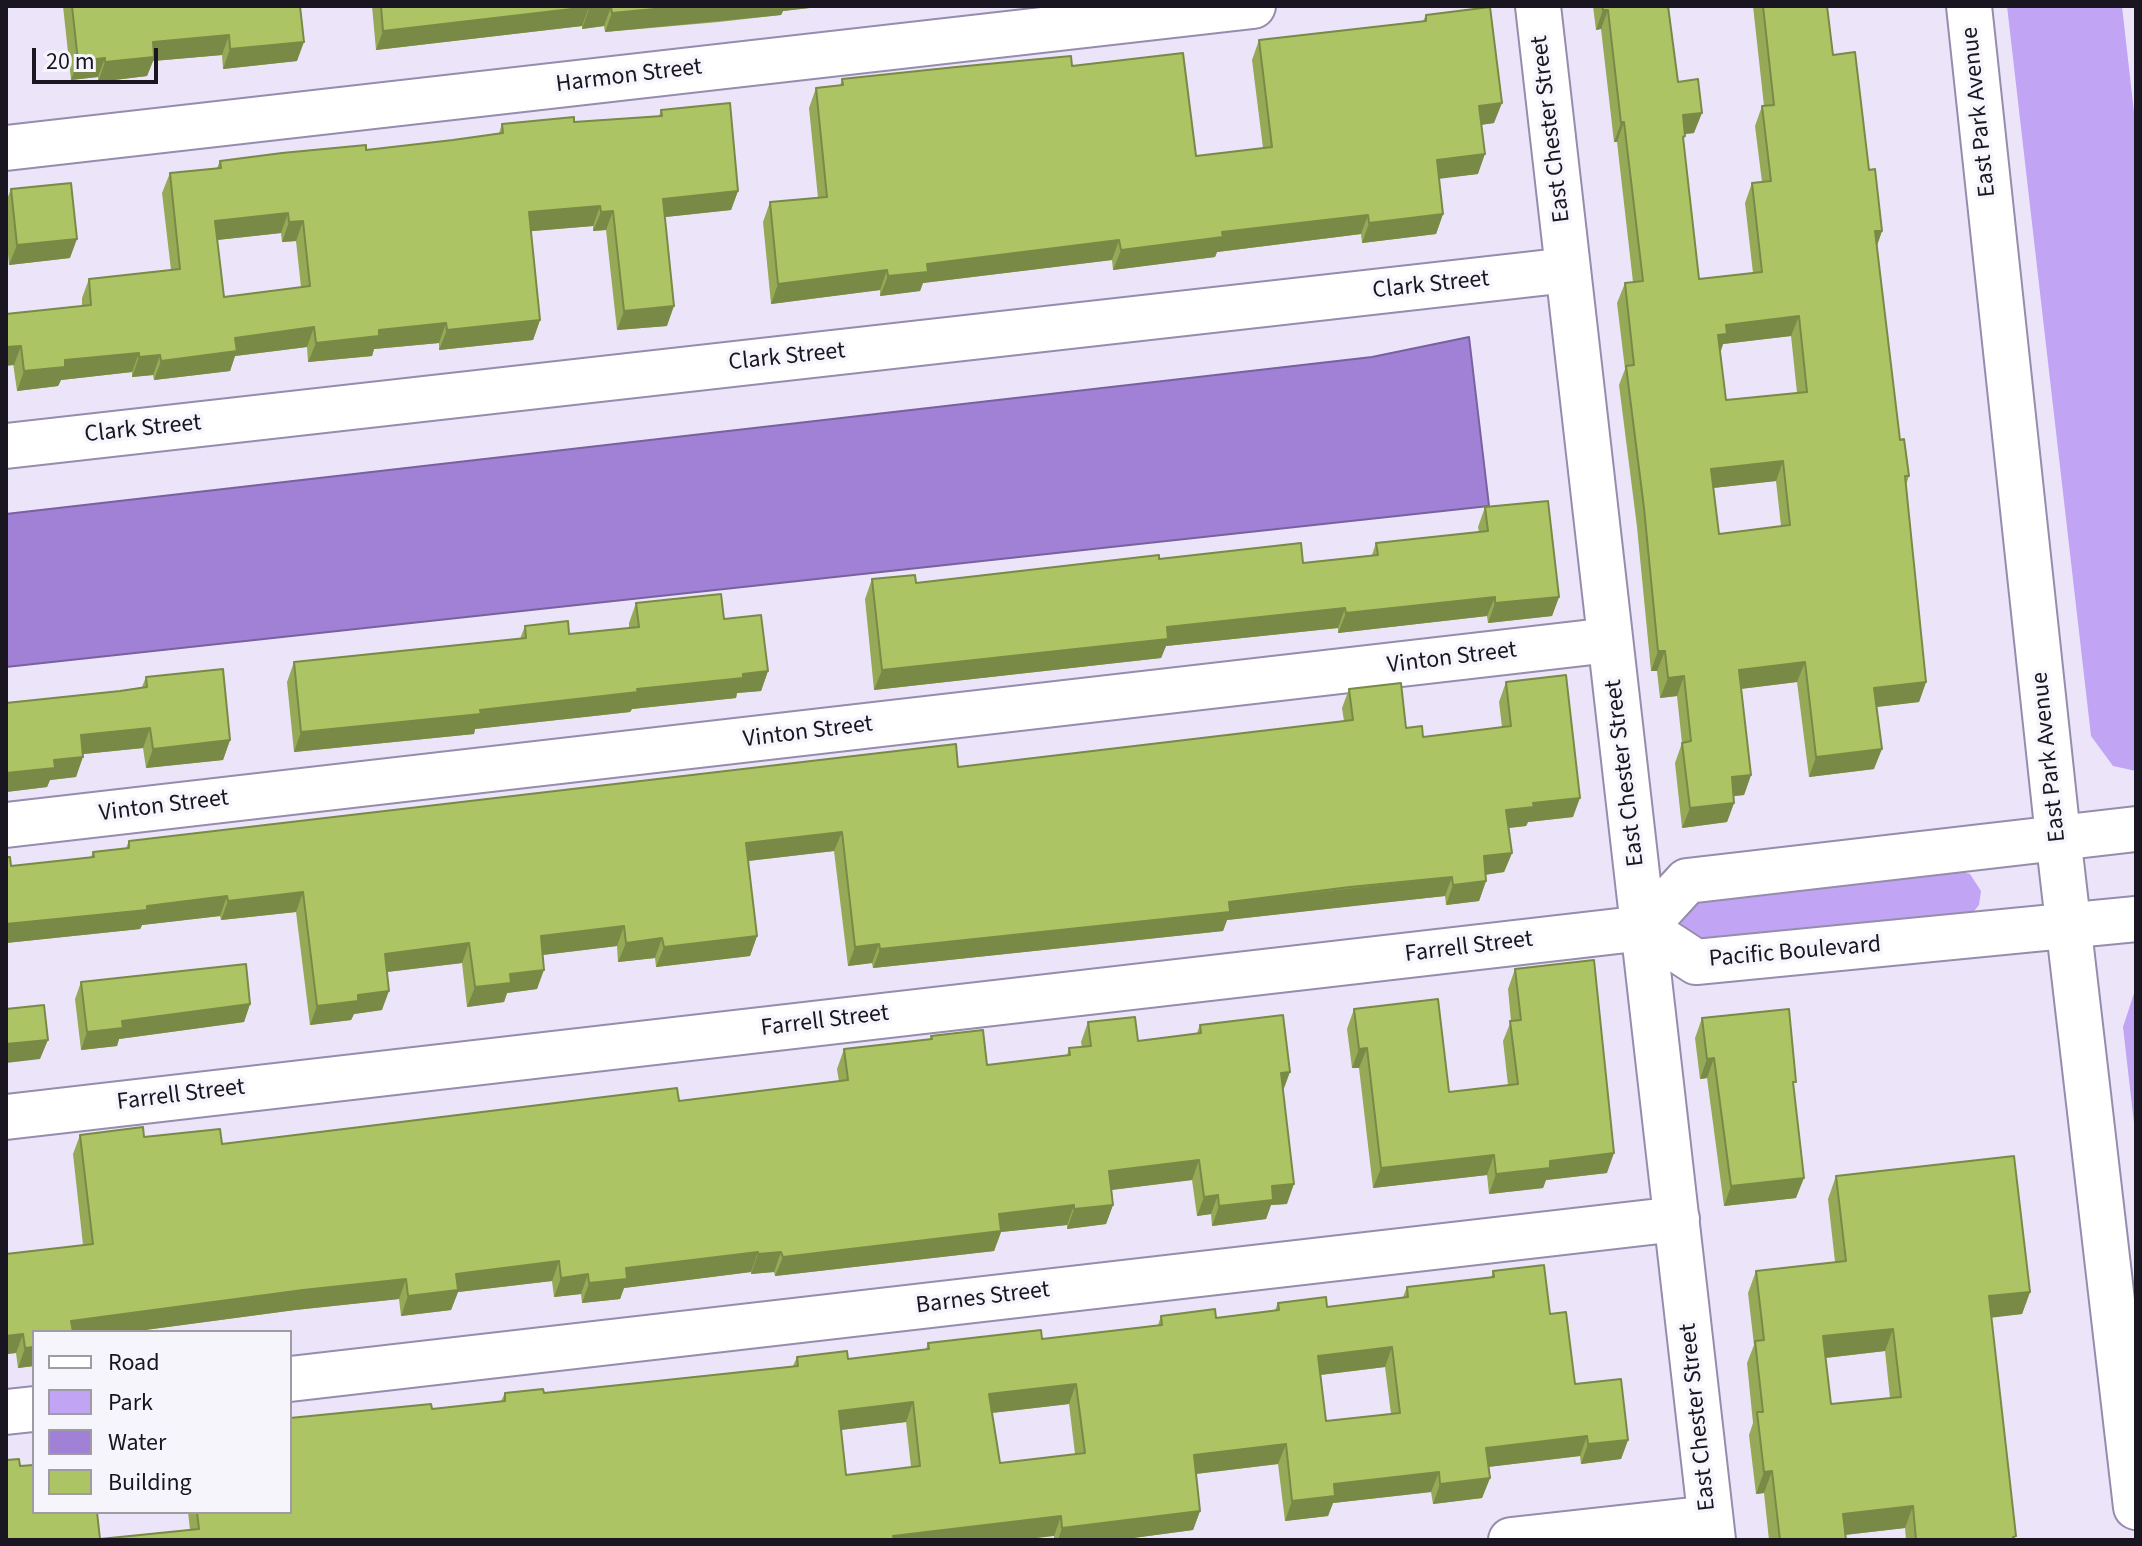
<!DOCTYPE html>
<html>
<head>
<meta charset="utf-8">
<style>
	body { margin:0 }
	#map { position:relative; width:2142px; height:1546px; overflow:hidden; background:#ece5fa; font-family:"Source Sans 3",sans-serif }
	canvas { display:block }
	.frame { position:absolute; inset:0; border:8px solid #191521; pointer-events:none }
	.legend { position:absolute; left:32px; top:1330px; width:260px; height:184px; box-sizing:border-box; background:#f7f5fc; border:2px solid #9e9ba4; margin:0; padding:10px 14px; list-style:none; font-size:24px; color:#191521 }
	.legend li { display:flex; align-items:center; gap:16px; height:40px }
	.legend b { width:40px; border:2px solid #9e9ba4 }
	.scale { position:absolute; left:32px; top:48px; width:126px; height:36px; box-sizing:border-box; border:4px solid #191521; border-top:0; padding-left:10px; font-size:24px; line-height:28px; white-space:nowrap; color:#191521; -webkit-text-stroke:6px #f7f5fc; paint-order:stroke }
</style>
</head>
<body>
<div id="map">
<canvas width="2142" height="1546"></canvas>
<div class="frame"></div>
<ul class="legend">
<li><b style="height:10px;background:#fff"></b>Road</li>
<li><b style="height:22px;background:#c2a4f5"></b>Park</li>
<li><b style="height:22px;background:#a181d5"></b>Water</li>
<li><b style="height:22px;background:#adc464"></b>Building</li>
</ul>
<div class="scale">20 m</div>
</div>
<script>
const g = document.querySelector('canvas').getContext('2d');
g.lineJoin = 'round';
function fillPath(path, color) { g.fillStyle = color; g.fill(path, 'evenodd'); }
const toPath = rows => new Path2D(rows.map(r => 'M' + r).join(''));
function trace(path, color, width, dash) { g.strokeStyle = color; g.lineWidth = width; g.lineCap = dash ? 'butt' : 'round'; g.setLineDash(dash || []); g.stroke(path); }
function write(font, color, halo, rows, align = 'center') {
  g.font = font + ' "Source Sans 3",sans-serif'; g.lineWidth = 7; g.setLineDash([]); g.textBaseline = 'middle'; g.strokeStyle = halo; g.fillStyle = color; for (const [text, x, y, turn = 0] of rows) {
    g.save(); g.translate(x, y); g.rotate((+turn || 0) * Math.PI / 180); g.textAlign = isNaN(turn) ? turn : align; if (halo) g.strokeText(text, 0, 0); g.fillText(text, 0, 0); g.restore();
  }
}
const green = toPath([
	[2007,6,2122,6,2136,130,2136,771,2113,766,2091,736],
	[1954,870,1970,874,1981,891,1979,905,1966,921,1687,943,1681,925,1683,911,1694,900],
	[2136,987,2136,1141,2123,1027]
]);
const water = toPath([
	[1469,337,1489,506,6,667,6,514,1372,357,1469,337]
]);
const minor = toPath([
	[1538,6,1713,1540],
	[6,148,1253,6],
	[6,446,1568,270],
	[6,825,1610,640],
	[1644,928,1687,881,2136,829],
	[1644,928,1696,962,2136,919],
	[6,1117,1644,928],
	[290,1379,1677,1219],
	[6,1412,34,1409],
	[1511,1540,1710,1518]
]);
const highway = toPath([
	[1969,6,2058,836,2136,1507]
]);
const wall = toPath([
	[63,6,300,6,297,61,223,69,222,55,153,61,147,76,98,82,98,77,71,80],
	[372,6,827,6,783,11,781,15,719,22,605,32,604,26,582,29,582,26,376,50],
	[1593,6,1668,6,1678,82,1694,133,1685,134,1683,141,1699,279,1753,273,1745,203,1752,183,1762,182,1755,126,1762,106,1764,106,1753,6,1827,6,1833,55,1869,170,1882,231,1877,246,1900,440,1909,476,1906,485,1926,682,1919,702,1877,707,1874,769,1809,777,1797,682,1741,689,1751,775,1744,795,1734,796,1734,803,1727,822,1682,828,1675,763,1682,743,1677,696,1660,698,1657,671,1651,671,1637,527,1619,385,1625,369,1617,303,1625,283,1633,282,1617,142,1614,142,1601,29,1596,30],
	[1791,336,1797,393,1726,400,1720,352,1723,344],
	[1776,481,1781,526,1719,534,1713,488],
	[1426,15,1494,123,1481,125,1478,174,1439,178,1443,214,1436,234,1362,243,1361,234,1217,252,1215,257,1113,270,1112,260,923,283,920,291,880,296,880,290,771,304,763,222,770,202,818,198,809,108,816,88,840,86,842,79,1072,66,1196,156,1263,148,1252,60,1259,40,1423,21],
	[661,110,738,191,731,210,665,217,667,326,617,330,606,230,593,231,593,226,531,231,540,320,533,340,439,350,439,343,374,349,372,356,308,362,307,347,235,356,230,371,154,380,153,375,132,377,132,372,61,380,58,386,17,391,6,314,82,306,82,298,89,279,171,270,162,193,170,173,217,168,220,161,366,150,453,140,499,133,502,124,574,122,659,116],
	[281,233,282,242,296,241,301,287,224,297,217,240],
	[11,189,70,258,9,265,6,232,6,202],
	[1485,507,1559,597,1552,616,1488,623,1487,616,1338,633,1338,628,1166,646,1161,658,874,690,865,599,872,579,916,583,1159,559,1303,563,1372,555,1376,543,1479,532,1478,527],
	[636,603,724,619,768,671,761,691,737,693,736,698,632,709,630,712,475,729,474,734,294,752,287,682,294,662,520,639,525,626,569,634,629,628,629,623],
	[146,677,230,740,223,760,146,768,143,748,83,754,76,777,50,780,47,787,6,792,120,691,142,687],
	[1506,682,1573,817,1528,822,1526,826,1508,828,1512,853,1504,872,1485,875,1486,881,1479,901,1446,905,1445,896,1342,907,1227,920,1223,931,873,968,872,963,848,966,834,851,748,861,757,936,750,956,656,967,655,958,618,962,617,946,543,955,537,989,507,993,504,1002,467,1007,462,963,387,972,382,1010,354,1014,351,1020,310,1025,296,912,221,920,220,916,142,925,140,929,6,943,6,857,11,866,91,857,93,852,126,848,129,841,958,767,1344,721,1342,708,1349,689,1406,728,1423,737,1502,727,1499,702],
	[1515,969,1607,1173,1546,1180,1543,1188,1489,1194,1487,1175,1373,1188,1359,1068,1352,1068,1347,1029,1354,1009,1449,1092,1508,1085,1503,1041,1511,1021,1508,989],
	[81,982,250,1004,244,1022,119,1039,117,1046,81,1050,75,999],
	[1702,1018,1794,1088,1796,1198,1724,1206,1707,1078,1700,1079,1695,1038],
	[1088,1022,1138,1041,1197,1033,1200,1025,1283,1091,1287,1204,1271,1205,1266,1219,1212,1226,1211,1214,1197,1216,1192,1180,1112,1190,1113,1205,1106,1224,1067,1229,1067,1225,1001,1232,994,1251,775,1276,774,1272,751,1274,751,1272,624,1288,620,1299,582,1303,581,1294,554,1297,552,1281,458,1292,451,1310,401,1316,399,1299,295,1310,130,1332,34,1332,34,1366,18,1368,16,1353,6,1354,83,1245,73,1154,80,1135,144,1137,222,1144,679,1101,839,1082,837,1069,844,1049,930,1039,931,1036,987,1065,1067,1055,1069,1048,1082,1047,1081,1042],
	[1836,1176,2030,1292,2022,1314,1991,1317,2015,1540,1906,1540,1905,1528,1845,1535,1846,1540,1769,1540,1764,1493,1756,1494,1749,1435,1753,1423,1747,1363,1754,1345,1748,1293,1756,1271,1835,1262,1828,1199],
	[1885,1351,1890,1398,1831,1404,1826,1358],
	[1493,1271,1550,1314,1575,1384,1628,1440,1621,1459,1581,1464,1580,1456,1488,1467,1490,1478,1482,1498,1433,1504,1431,1492,1333,1503,1328,1516,1285,1521,1278,1464,1196,1474,1200,1511,1193,1530,1118,1540,1054,1540,1054,1536,6,1540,20,1466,100,1539,190,1530,188,1512,290,1512,432,1409,501,1401,505,1393,544,1393,793,1366,797,1357,848,1359,926,1349,928,1343,1042,1339,1158,1325,1161,1316,1216,1318,1275,1310,1278,1303,1327,1307,1403,1297,1407,1287,1491,1278],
	[1385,1367,1391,1414,1326,1421,1321,1375],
	[1069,1404,1075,1454,1000,1463,992,1413],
	[906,1422,911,1467,846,1475,841,1430]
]);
const shadedWall = toPath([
	[686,6,827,6,783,11,781,15,605,32,612,13],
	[589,7,582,26,376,50,383,31],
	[611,7,604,26,582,29,589,9],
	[1603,10,1608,10,1601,29,1596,30],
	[229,35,222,55,153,61,147,76,98,82,105,62,153,42],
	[304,42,297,61,223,69,230,49],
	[105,58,98,77,71,80,78,61],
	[1502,103,1494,123,1472,126,1479,106],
	[1702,113,1694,133,1675,135,1683,115],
	[1624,122,1617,142,1614,142,1621,123],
	[1485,154,1478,174,1430,180,1437,160],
	[738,191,731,210,656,218,663,199],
	[600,206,593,226,522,232,529,212],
	[613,211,606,230,593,231,601,212],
	[288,213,281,233,208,241,215,221],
	[1443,214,1436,234,1362,243,1369,223],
	[1368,215,1361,234,1217,252,1215,257,1113,270,1121,250,1222,232],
	[303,221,296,241,282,242,289,222],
	[1875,231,1882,231,1875,250],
	[77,239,70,258,9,265,17,245],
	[1119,240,1112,260,923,283,920,291,880,296,888,276,927,264],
	[887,270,880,290,771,304,778,284],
	[674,306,667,326,617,330,624,311],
	[1799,316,1791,336,1723,344,1720,354,1718,335,1726,325],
	[540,320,533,340,439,350,447,330],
	[446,323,439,343,374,349,372,356,308,362,316,343,379,330],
	[314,327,307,347,235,356,230,371,154,380,161,361,235,338],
	[21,346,14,365,6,366,6,347],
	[139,353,132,372,61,380,58,386,17,391,24,371,65,360],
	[160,355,153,375,132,377,139,357],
	[1783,461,1776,481,1704,489,1711,469],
	[1495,597,1487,616,1338,633,1346,613],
	[1559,597,1552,616,1488,623,1495,603],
	[1345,608,1338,628,1166,646,1161,658,874,690,882,670,1167,627],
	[1658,651,1665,651,1657,671,1651,671],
	[1805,662,1797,682,1731,690,1739,670],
	[768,671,761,691,737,693,736,698,632,709,630,712,475,729,474,734,294,752,301,732],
	[1684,676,1677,696,1660,698,1668,678],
	[1926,682,1919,702,1867,708,1874,688],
	[150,728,143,748,74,755,81,735],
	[230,740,223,760,146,768,153,749],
	[1882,749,1874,769,1809,777,1816,757],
	[83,757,76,777,50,780,47,787,6,792,6,773,54,760],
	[1751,775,1744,795,1724,797,1732,777],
	[1580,798,1573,817,1528,822,1526,826,1499,829,1506,810,1533,803],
	[1734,803,1727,822,1682,828,1690,808],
	[842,832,834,851,739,862,746,843],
	[1512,853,1504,872,1476,876,1484,856],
	[1452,877,1445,896,1227,920,1223,931,873,968,880,949,1229,902],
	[1486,881,1479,901,1446,905,1453,885],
	[303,892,296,912,221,920,228,901],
	[227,896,220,916,142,925,140,929,6,943,6,924],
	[624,926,617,946,534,956,541,936],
	[757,936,750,956,656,967,664,947],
	[662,938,655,958,618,962,626,943],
	[469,943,462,963,378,973,385,954],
	[879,944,872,963,848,966,855,947],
	[544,970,537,989,507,993,504,1002,467,1007,475,987,510,974],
	[389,991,382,1010,354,1014,351,1020,310,1025,317,1006,358,995],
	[250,1004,244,1022,119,1039,117,1046,81,1050,87,1032,122,1021],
	[48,1040,40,1059,6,1063,6,1044],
	[1367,1048,1359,1068,1352,1068,1359,1049],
	[1714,1058,1707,1078,1700,1079,1707,1059],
	[1290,1072,1283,1091,1281,1073],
	[1614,1153,1607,1173,1546,1180,1543,1188,1489,1194,1496,1174,1550,1161],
	[1494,1155,1487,1175,1373,1188,1381,1168],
	[1199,1160,1192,1180,1102,1191,1109,1171],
	[1804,1178,1796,1198,1724,1206,1731,1186],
	[1294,1184,1287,1204,1271,1205,1266,1219,1212,1226,1219,1206,1272,1186],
	[1218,1195,1211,1214,1197,1216,1204,1197],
	[1074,1205,1067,1225,1001,1232,994,1251,775,1276,783,1257,999,1214],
	[1113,1205,1106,1224,1067,1229,1074,1209],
	[758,1252,751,1272,624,1288,620,1299,582,1303,589,1283,626,1268],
	[781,1252,774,1272,751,1274,758,1254],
	[559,1261,552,1281,458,1292,451,1310,401,1316,408,1296,456,1274],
	[588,1274,581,1294,554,1297,561,1278],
	[406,1279,399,1299,295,1310,130,1332,67,1332,71,1321,303,1290],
	[2030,1292,2022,1314,1981,1319,1989,1296],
	[1893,1329,1885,1351,1815,1359,1823,1336],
	[23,1334,16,1353,6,1354,6,1336],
	[34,1347,34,1366,18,1368,25,1348],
	[1392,1347,1385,1367,1311,1376,1318,1356],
	[1076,1384,1069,1404,982,1414,989,1394],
	[913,1402,906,1422,832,1431,839,1411],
	[1587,1436,1580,1456,1479,1468,1486,1448],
	[1628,1440,1621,1459,1581,1464,1588,1444],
	[1286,1444,1278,1464,1186,1475,1194,1455],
	[1772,1471,1764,1493,1756,1494,1764,1472],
	[1439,1472,1431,1492,1333,1503,1328,1516,1285,1521,1292,1501,1334,1484],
	[1490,1478,1482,1498,1433,1504,1440,1484],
	[1913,1506,1905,1528,1835,1536,1843,1514],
	[1200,1511,1193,1530,1118,1540,1058,1540,1062,1528],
	[1061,1516,1054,1536,1020,1540,892,1540,893,1536]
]);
const building = toPath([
	[72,6,300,6,304,42,230,49,229,35,153,42,154,57,105,62,105,58,78,61,72,6],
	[381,6,686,6,612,13,611,7,589,9,589,7,383,31,381,6],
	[1602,6,1668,6,1678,82,1698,79,1702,113,1683,115,1685,136,1683,137,1699,279,1762,272,1752,183,1771,181,1762,106,1774,105,1763,6,1827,6,1833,55,1855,52,1869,170,1875,169,1882,231,1875,231,1900,440,1904,439,1909,476,1905,476,1926,682,1874,688,1882,749,1816,757,1805,662,1739,670,1751,775,1732,777,1734,803,1690,808,1682,743,1691,741,1684,676,1668,678,1665,651,1658,651,1644,508,1626,366,1634,365,1625,283,1643,281,1624,122,1621,123,1608,10,1603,10,1602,6],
	[1799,316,1807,392,1726,400,1718,335,1727,334,1726,325,1799,316],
	[1783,461,1790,525,1719,534,1711,469,1783,461],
	[1490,7,1502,103,1479,106,1485,154,1437,160,1443,214,1369,223,1368,215,1222,232,1223,237,1121,250,1119,240,927,264,928,272,888,276,887,270,778,284,770,202,827,197,816,88,843,85,842,79,956,67,1071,56,1072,66,1183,53,1196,156,1272,147,1259,40,1426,21,1426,15,1490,7],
	[730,103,738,191,663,199,674,306,624,311,613,211,601,212,600,206,529,212,540,320,447,330,446,323,379,330,379,336,316,343,314,327,235,338,237,351,161,361,160,355,139,357,139,353,65,360,65,367,24,371,21,346,6,347,6,314,91,305,89,279,180,269,170,173,221,168,220,161,282,153,366,145,366,150,453,140,503,133,502,124,574,117,574,122,662,116,661,110,730,103],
	[288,213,289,222,303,221,310,286,224,297,215,221,288,213],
	[71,183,77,239,17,245,11,189,71,183],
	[1548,501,1559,597,1495,603,1495,597,1346,613,1345,608,1167,627,1168,639,882,670,872,579,915,575,916,583,1159,555,1159,559,1301,543,1303,563,1378,555,1376,543,1488,531,1485,507,1548,501],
	[721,594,724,619,761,615,768,671,743,674,743,678,637,689,638,692,480,710,481,714,301,732,294,662,526,638,525,626,568,621,569,634,639,627,636,603,721,594],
	[223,669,230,740,153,749,150,728,81,735,83,757,54,760,55,768,6,773,6,703,120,691,147,687,146,677,223,669],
	[1566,675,1580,798,1533,803,1534,807,1506,810,1512,853,1484,856,1486,881,1453,885,1452,877,1350,887,1229,902,1230,912,880,949,879,944,855,947,842,832,746,843,757,936,664,947,662,938,626,943,624,926,541,936,544,970,510,974,511,983,475,987,469,943,385,954,389,991,358,995,358,1001,317,1006,303,892,228,901,227,896,147,906,147,910,6,924,6,857,10,857,11,866,94,857,93,852,129,848,129,841,956,744,958,767,1353,720,1349,689,1401,683,1406,728,1422,726,1423,737,1511,726,1506,682,1566,675],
	[1594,960,1614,1153,1550,1161,1550,1168,1496,1174,1494,1155,1381,1168,1367,1048,1359,1049,1354,1009,1438,999,1449,1092,1518,1084,1510,1021,1521,1020,1515,969,1594,960],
	[246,964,250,1004,122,1021,123,1028,87,1032,81,982,246,964],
	[44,1005,48,1040,6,1044,6,1009,44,1005],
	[1789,1009,1796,1082,1793,1082,1804,1178,1731,1186,1714,1058,1707,1059,1702,1018,1789,1009],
	[1283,1015,1290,1072,1281,1073,1294,1184,1272,1186,1273,1200,1219,1206,1218,1195,1204,1197,1199,1160,1109,1171,1113,1205,1074,1209,1074,1205,999,1214,1001,1231,783,1257,781,1252,758,1254,758,1252,626,1268,627,1279,589,1283,588,1274,561,1278,559,1261,456,1274,458,1290,408,1296,406,1279,303,1290,71,1321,73,1332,34,1332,34,1347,25,1348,23,1334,6,1336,6,1254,93,1244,80,1135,143,1127,144,1137,220,1129,222,1144,677,1088,679,1101,848,1080,844,1049,932,1039,931,1036,983,1030,987,1065,1070,1055,1069,1048,1091,1046,1088,1022,1135,1017,1138,1041,1201,1033,1200,1025,1283,1015],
	[2014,1156,2030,1292,1989,1296,2016,1536,2013,1537,2014,1540,1916,1540,1913,1506,1843,1514,1846,1540,1780,1540,1772,1471,1764,1472,1757,1412,1763,1412,1755,1341,1764,1340,1756,1271,1846,1261,1836,1176,2014,1156],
	[1893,1329,1901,1397,1831,1404,1823,1336,1893,1329],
	[1544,1265,1550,1314,1566,1312,1575,1384,1621,1379,1628,1440,1588,1444,1587,1436,1486,1448,1490,1478,1440,1484,1439,1472,1334,1484,1335,1496,1292,1501,1286,1444,1194,1455,1200,1511,1062,1528,1061,1516,893,1536,894,1540,823,1540,823,1539,813,1540,6,1540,6,1460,19,1459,20,1466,34,1465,34,1512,97,1512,100,1539,199,1529,197,1512,290,1512,290,1418,431,1404,432,1409,505,1401,505,1393,543,1389,544,1393,798,1366,797,1357,847,1351,848,1359,929,1349,928,1343,1041,1330,1042,1339,1162,1325,1161,1316,1215,1309,1216,1318,1279,1310,1278,1303,1326,1297,1327,1307,1408,1297,1407,1287,1494,1277,1493,1271,1544,1265],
	[1392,1347,1400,1413,1326,1421,1318,1356,1392,1347],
	[1076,1384,1085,1453,1000,1463,989,1394,1076,1384],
	[913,1402,920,1466,846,1475,839,1411,913,1402]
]);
const streetNames = [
	["Harmon Street",629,77,-7],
	["East Park Avenue",1980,112,-96],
	["East Chester Street",1552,129,-97],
	["Clark Street",1431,286,-6],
	["Clark Street",787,358,-6],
	["Clark Street",143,430,-6],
	["Vinton Street",1452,659,-7],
	["Vinton Street",808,733,-7],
	["East Park Avenue",2050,757,-96],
	["East Chester Street",1626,773,-97],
	["Vinton Street",164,807,-7],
	["Farrell Street",1469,948,-7],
	["Pacific Boulevard",1795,953,-5],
	["Farrell Street",825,1022,-7],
	["Farrell Street",181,1096,-7],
	["Barnes Street",983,1299,-7],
	["East Chester Street",1699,1417,-96]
];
fillPath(green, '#c2a4f5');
fillPath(water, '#a181d5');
trace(water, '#78619f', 2);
trace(minor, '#968cac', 48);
trace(highway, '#968cac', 48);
trace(minor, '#fff', 44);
trace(highway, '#fff', 44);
fillPath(wall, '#95a956');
fillPath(shadedWall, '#798946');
fillPath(building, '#adc464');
trace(building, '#798946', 2);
write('24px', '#191521', '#f7f5fc', streetNames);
</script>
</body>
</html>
